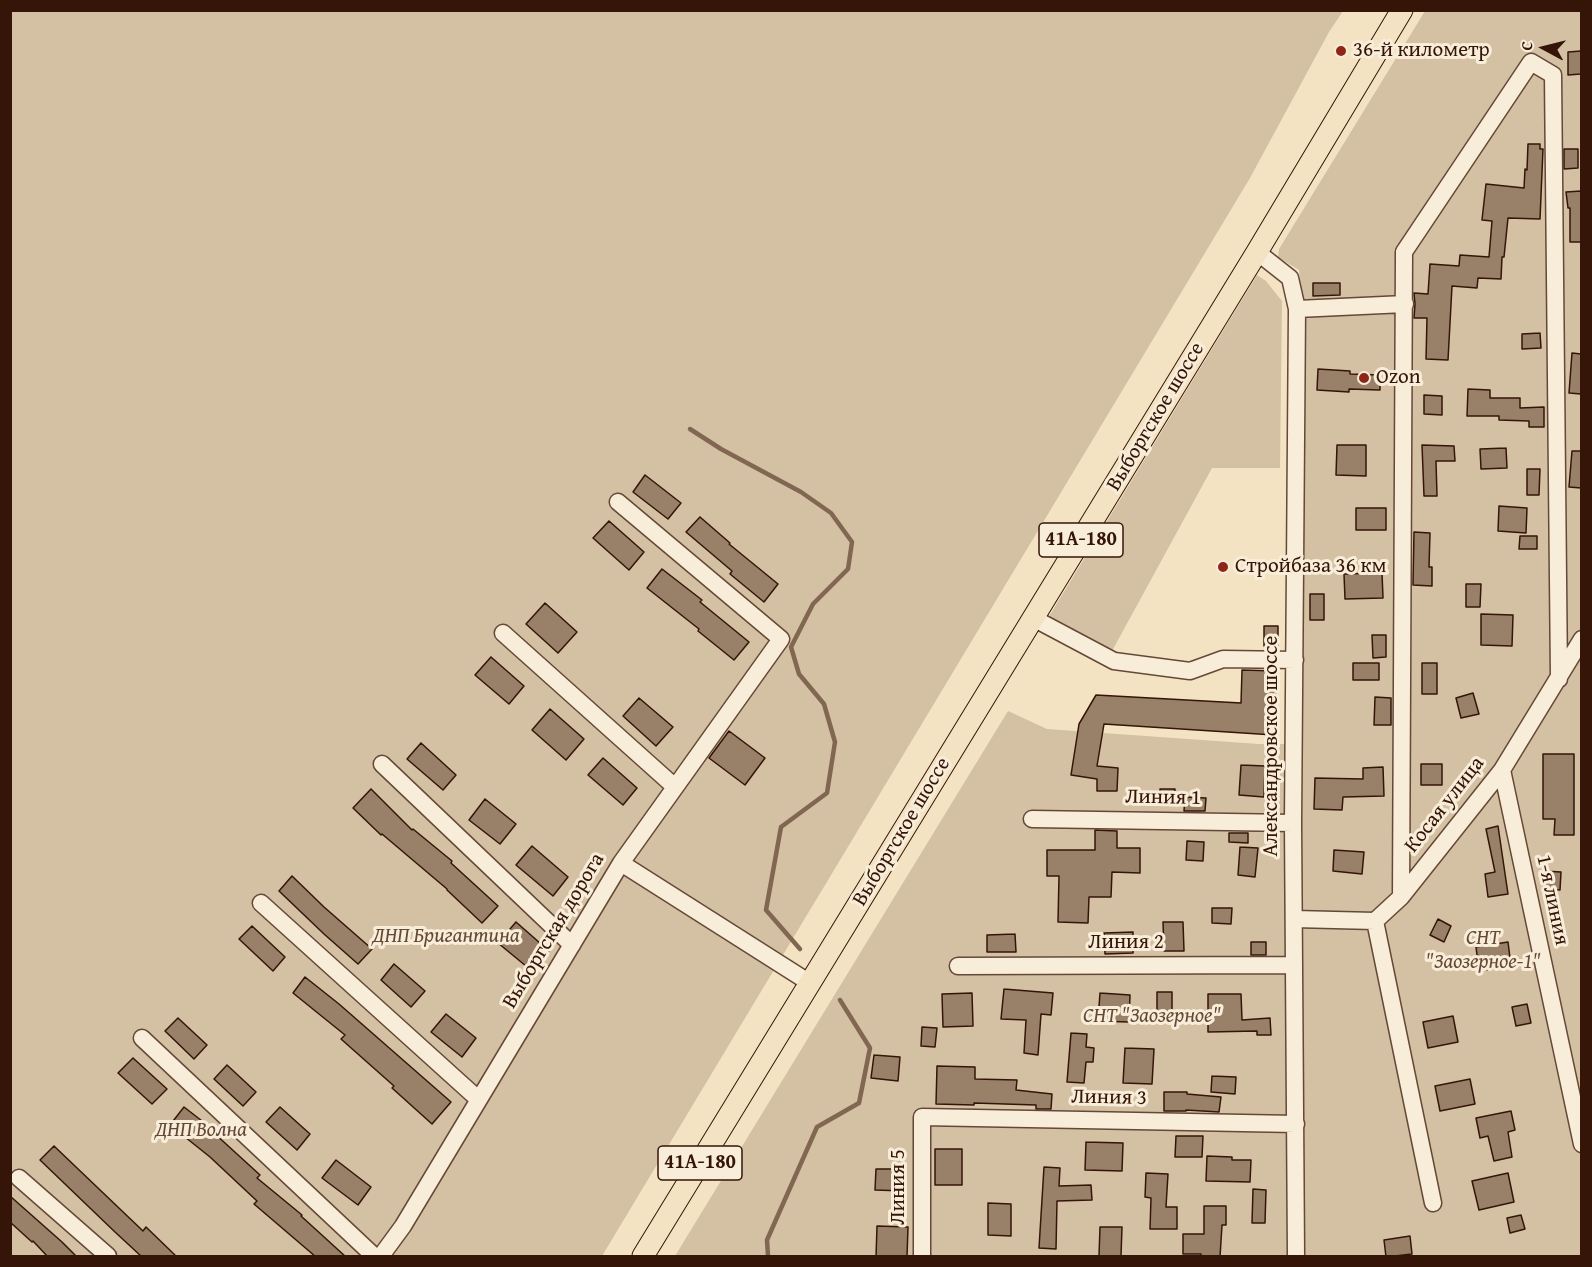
<!DOCTYPE html>
<html>
<head>
<meta charset="utf-8">
<style>
	body { margin:0 }
	#map { position:relative; width:1592px; height:1267px; overflow:hidden; background:#f4e3c3; font-family:"Gentium Book Plus",serif }
	canvas { display:block }
	.frame { position:absolute; inset:0; border:12px solid #351508; pointer-events:none }
	.north { position:absolute; left:1514px; top:18px; width:60px; height:60px; -webkit-text-stroke:4px #f8edd8; paint-order:stroke; rotate:277deg; font-size:16px; font-weight:700; line-height:24px; text-align:center; color:#351508 }
	.north::after { content:''; display:block; margin:auto; width:21px; height:27px; background:#351508; clip-path:polygon(50% 0,100% 100%,50% 72%,0 100%) }
</style>
</head>
<body>
<div id="map">
<canvas width="1592" height="1267"></canvas>
<div class="frame"></div>
<div class="north">С</div>
</div>
<script>
const g = document.querySelector('canvas').getContext('2d');
g.lineJoin = 'round';
function fillPath(path, color) { g.fillStyle = color; g.fill(path, 'evenodd'); }
const toPath = rows => new Path2D(rows.map(r => 'M' + r).join(''));
function trace(path, color, width, dash) { g.strokeStyle = color; g.lineWidth = width; g.lineCap = dash ? 'butt' : 'round'; g.setLineDash(dash || []); g.stroke(path); }
function write(font, color, halo, rows, align = 'center') {
  g.font = font + ' "Gentium Book Plus",serif'; g.lineWidth = 6; g.setLineDash([]); g.textBaseline = 'middle'; g.strokeStyle = halo; g.fillStyle = color; for (const [text, x, y, turn = 0] of rows) {
    g.save(); g.translate(x, y); g.rotate((+turn || 0) * Math.PI / 180); g.textAlign = isNaN(turn) ? turn : align; if (halo) g.strokeText(text, 0, 0); g.fillText(text, 0, 0); g.restore();
  }
}
const green = toPath([
	[10,11,1343,11,1329,32,1250,178,602,1256,11,1256],
	[1425,11,1581,11,1581,1256,675,1256,1008,711,1047,729,1259,744,1294,744,1296,306,1300,280,1299,270,1278,257,1279,249],
	[1257,275,1266,281,1282,301,1280,468,1212,468,1112,651,1048,618]
]);
const stream = toPath([
	[690,429,721,449,801,492,831,513,852,542,848,569,813,604,791,647,799,674,824,704,835,742,827,793,781,827,766,910,800,949],
	[768,1256,767,1240,817,1127,859,1103,870,1048,840,1000]
]);
const building = toPath([
	[1581,51,1581,74,1568,75,1568,52,1581,51],
	[1528,144,1540,144,1540,149,1543,149,1540,219,1508,218,1504,257,1502,257,1501,279,1478,278,1477,288,1452,286,1448,360,1426,359,1427,318,1414,318,1415,304,1414,293,1428,294,1430,264,1459,266,1460,255,1489,257,1492,221,1482,220,1486,184,1524,188,1525,169,1527,170,1528,144],
	[1564,149,1578,149,1578,168,1564,169,1564,149],
	[1581,191,1581,242,1570,242,1570,208,1568,208,1566,192,1581,191],
	[1313,283,1340,283,1340,295,1313,296,1313,283],
	[1540,333,1541,348,1522,349,1522,334,1540,333],
	[1572,353,1581,354,1581,394,1569,393,1572,353],
	[1318,369,1350,371,1350,374,1380,375,1380,390,1349,389,1349,392,1317,390,1318,369],
	[1468,389,1490,390,1490,398,1520,398,1520,408,1544,407,1544,427,1529,427,1529,421,1499,420,1499,416,1467,416,1468,389],
	[1424,395,1442,396,1442,415,1424,414,1424,395],
	[1337,445,1366,445,1366,476,1336,475,1337,445],
	[1422,445,1454,446,1455,461,1436,461,1437,496,1424,496,1422,445],
	[1506,448,1507,468,1481,469,1480,449,1506,448],
	[1572,451,1581,451,1581,488,1569,487,1572,451],
	[1527,469,1540,469,1539,495,1527,495,1527,469],
	[645,475,681,503,668,519,633,492,645,475],
	[1499,506,1527,508,1526,533,1498,531,1499,506],
	[1356,508,1386,508,1386,530,1356,530,1356,508],
	[700,517,730,543,729,544,778,584,764,602,730,574,732,571,686,532,700,517],
	[609,521,644,552,629,570,593,538,609,521],
	[1414,532,1430,533,1429,567,1432,567,1432,586,1413,585,1414,532],
	[1520,536,1537,536,1537,549,1519,549,1520,536],
	[662,569,702,600,700,602,749,642,734,660,698,631,699,629,647,588,662,569],
	[1382,573,1383,598,1345,599,1344,574,1382,573],
	[1466,584,1481,584,1480,607,1466,607,1466,584],
	[1310,594,1324,594,1324,620,1310,620,1310,594],
	[545,603,577,632,558,653,526,624,545,603],
	[1481,614,1513,615,1512,646,1481,645,1481,614],
	[1264,626,1278,626,1278,646,1264,646,1264,626],
	[1372,635,1386,635,1386,657,1373,658,1372,635],
	[491,657,524,686,509,704,475,675,491,657],
	[1353,663,1379,663,1379,680,1353,680,1353,663],
	[1422,663,1437,663,1437,694,1422,694,1422,663],
	[1242,670,1277,671,1274,735,1104,724,1097,766,1118,768,1117,791,1097,791,1097,779,1071,775,1079,724,1096,695,1241,703,1242,670],
	[1473,693,1479,714,1461,718,1456,698,1473,693],
	[1375,697,1391,698,1391,725,1374,725,1375,697],
	[639,698,673,727,656,746,623,716,639,698],
	[550,709,584,739,566,760,532,730,550,709],
	[729,731,765,758,745,785,709,758,729,731],
	[421,743,456,775,443,790,407,759,421,743],
	[1543,754,1574,754,1574,835,1554,835,1555,819,1543,819,1543,754],
	[603,758,637,788,623,805,588,775,603,758],
	[1421,764,1442,764,1442,785,1421,785,1421,764],
	[1241,765,1265,766,1264,797,1239,795,1241,765],
	[1383,767,1384,796,1343,797,1342,810,1314,809,1315,778,1363,779,1363,768,1383,767],
	[371,789,412,830,413,829,452,861,451,863,498,906,482,923,447,890,447,889,382,834,381,835,353,808,371,789],
	[1160,789,1175,789,1174,803,1160,803,1160,789],
	[1185,797,1206,798,1205,811,1184,811,1185,797],
	[485,799,516,824,500,844,469,820,485,799],
	[1498,826,1508,894,1488,897,1485,874,1495,872,1486,829,1498,826],
	[1095,830,1117,831,1117,848,1140,848,1140,873,1112,872,1111,897,1089,897,1088,923,1058,922,1059,876,1047,876,1047,850,1095,850,1095,830],
	[1229,833,1248,833,1248,843,1229,842,1229,833],
	[1187,841,1204,842,1203,861,1186,860,1187,841],
	[532,846,568,877,553,896,516,865,532,846],
	[1240,847,1258,848,1255,877,1238,875,1240,847],
	[1334,850,1364,852,1362,874,1333,871,1334,850],
	[1544,871,1561,872,1560,890,1543,889,1544,871],
	[292,876,324,907,372,949,358,964,324,934,279,891,292,876],
	[1212,908,1232,908,1231,924,1212,923,1212,908],
	[1438,919,1451,926,1444,942,1430,935,1438,919],
	[516,922,549,951,532,971,498,943,516,922],
	[1163,922,1183,922,1184,951,1164,951,1163,922],
	[252,926,285,957,273,971,239,939,252,926],
	[1133,932,1133,953,1105,954,1104,933,1133,932],
	[1015,934,1016,952,987,952,987,935,1015,934],
	[1251,942,1266,942,1266,955,1251,955,1251,942],
	[1508,942,1511,966,1479,971,1476,947,1508,942],
	[394,964,425,991,411,1007,381,980,394,964],
	[305,977,339,1004,451,1102,432,1124,392,1088,394,1086,341,1039,345,1035,293,993,305,977],
	[1004,989,1053,993,1051,1015,1041,1014,1038,1055,1024,1053,1026,1020,1001,1019,1004,989],
	[1157,992,1172,992,1172,1011,1157,1011,1157,992],
	[972,993,973,1026,943,1027,942,994,972,993],
	[1100,993,1130,995,1129,1022,1098,1021,1100,993],
	[1208,994,1241,994,1242,1020,1270,1018,1271,1035,1257,1035,1257,1031,1208,1032,1208,994],
	[1527,1004,1531,1023,1516,1026,1512,1007,1527,1004],
	[446,1014,476,1038,462,1057,431,1032,446,1014],
	[1453,1016,1458,1042,1428,1048,1423,1022,1453,1016],
	[178,1018,207,1045,194,1059,165,1031,178,1018],
	[922,1027,937,1028,935,1047,921,1046,922,1027],
	[1071,1033,1087,1034,1086,1047,1094,1048,1093,1062,1086,1062,1084,1083,1067,1082,1071,1033],
	[1125,1048,1154,1049,1152,1084,1123,1083,1125,1048],
	[874,1055,900,1057,898,1081,871,1078,874,1055],
	[133,1058,167,1089,152,1104,118,1073,133,1058],
	[227,1065,256,1092,243,1106,214,1079,227,1065],
	[937,1066,975,1067,975,1079,1017,1080,1016,1090,1052,1094,1051,1109,1036,1109,1036,1105,974,1103,974,1105,936,1104,937,1066],
	[1212,1076,1236,1077,1235,1094,1211,1092,1212,1076],
	[1470,1079,1475,1104,1440,1111,1435,1086,1470,1079],
	[1164,1092,1187,1092,1187,1094,1221,1097,1219,1112,1186,1110,1186,1111,1164,1111,1164,1092],
	[184,1107,215,1131,214,1133,260,1175,257,1178,302,1215,301,1216,346,1257,316,1257,254,1204,257,1201,210,1157,170,1125,184,1107],
	[280,1107,310,1134,297,1150,266,1122,280,1107],
	[1511,1111,1515,1130,1508,1132,1512,1157,1494,1161,1488,1136,1480,1138,1476,1118,1511,1111],
	[1176,1136,1203,1136,1202,1157,1175,1157,1176,1136],
	[1086,1142,1123,1143,1122,1171,1085,1170,1086,1142],
	[54,1146,143,1231,146,1227,177,1257,142,1257,115,1232,40,1160,54,1146],
	[935,1149,962,1149,962,1185,935,1185,935,1149],
	[1207,1156,1232,1157,1232,1160,1251,1160,1250,1182,1206,1181,1207,1156],
	[336,1160,371,1187,358,1205,322,1178,336,1160],
	[1044,1167,1060,1168,1059,1186,1091,1185,1092,1200,1057,1201,1056,1249,1039,1248,1044,1167],
	[876,1169,905,1169,904,1191,875,1190,876,1169],
	[1146,1173,1168,1174,1166,1207,1177,1207,1177,1229,1150,1229,1151,1198,1145,1197,1146,1173],
	[1508,1173,1514,1202,1479,1210,1472,1181,1508,1173],
	[1253,1189,1266,1190,1265,1223,1252,1223,1253,1189],
	[10,1196,62,1242,77,1257,48,1257,33,1241,32,1242,10,1222,10,1196],
	[988,1203,1011,1204,1011,1236,988,1235,988,1203],
	[1204,1206,1226,1206,1226,1225,1222,1225,1220,1257,1201,1257,1201,1254,1183,1254,1183,1234,1204,1234,1204,1206],
	[1521,1215,1525,1229,1510,1233,1507,1218,1521,1215],
	[877,1226,908,1227,907,1257,876,1257,877,1226],
	[1100,1227,1122,1227,1121,1256,1099,1256,1100,1227],
	[1410,1236,1412,1254,1386,1257,1384,1240,1410,1236]
]);
const minor = toPath([
	[1257,252,1290,278,1297,309,1293,823,1296,1256],
	[1297,309,1405,304],
	[1033,618,1114,661,1190,671,1223,659,1295,660],
	[503,633,675,787],
	[382,764,572,945],
	[1502,770,1582,1144],
	[1032,819,1293,823],
	[621,863,810,983],
	[1401,897,1404,252,1531,62,1553,75,1559,679],
	[261,903,478,1099],
	[1294,919,1375,921,1401,897,1502,770,1582,639],
	[1375,921,1433,1203],
	[958,966,1294,965],
	[142,1038,374,1256],
	[19,1178,108,1256],
	[381,1256,403,1226,621,863,781,639,618,502],
	[922,1256,922,1117,1296,1124]
]);
const major = toPath([
	[643,1256,1257,252,1402,10]
]);
const markers = [
	[1341,51,6,"#8f2418"],
	[1364,378,6,"#8f2418"],
	[1223,567,6,"#8f2418"]
];
const shields = [
	[1081,540,84],
	[700,1163,84]
];
const shieldNames = [
	["41А-180",1081,540],
	["41А-180",700,1163]
];
const poiNames = [
	["36-й километр",1353,51],
	["Ozon",1376,378],
	["Стройбаза 36 км",1235,567]
];
const streetNames = [
	["Выборгское шоссе",1156,417,-59],
	["Александровское шоссе",1272,746,-90],
	["Линия 1",1163,798,1],
	["Косая улица",1445,805,-52],
	["Выборгское шоссе",902,832,-59],
	["1-я линия",1552,900,78],
	["Выборгская дорога",554,931,-59],
	["Линия 2",1126,943],
	["Линия 3",1109,1098,1],
	["Линия 5",899,1187,-90]
];
const parkNames = [
	["ДНП Бригантина",446,937],
	["СНТ",1483,939],
	["\"Заозерное-1\"",1483,963],
	["СНТ \"Заозерное\"",1152,1017],
	["ДНП Волна",201,1131]
];
fillPath(green, '#d4c0a3');
trace(stream, '#816752', 4.5);
fillPath(building, '#988069');
trace(building, '#351508', 1.5);
trace(minor, '#654837', 19);
trace(major, '#351508', 23);
trace(minor, '#f8edd8', 16);
trace(major, '#f4e3c3', 21);
for (const [x, y, r, color] of markers) { const dot = new Path2D(); dot.arc(x, y, r, 0, 2 * Math.PI); g.fillStyle = color; g.fill(dot); trace(dot, '#f8edd8', 2); }
for (const [x, y, w] of shields) { const box = new Path2D(); box.roundRect(x - w / 2, y - 17, w, 34, 4.5); g.fillStyle = '#f8edd8'; g.fill(box); trace(box, '#351508', 1.5); }
write('bold 20px', '#351508', null, shieldNames);
write('21px', '#351508', '#f8edd8', poiNames, 'left');
write('21px', '#351508', '#f8edd8', streetNames);
write('italic 21px', '#654836', '#f8edd8', parkNames);
</script>
</body>
</html>
